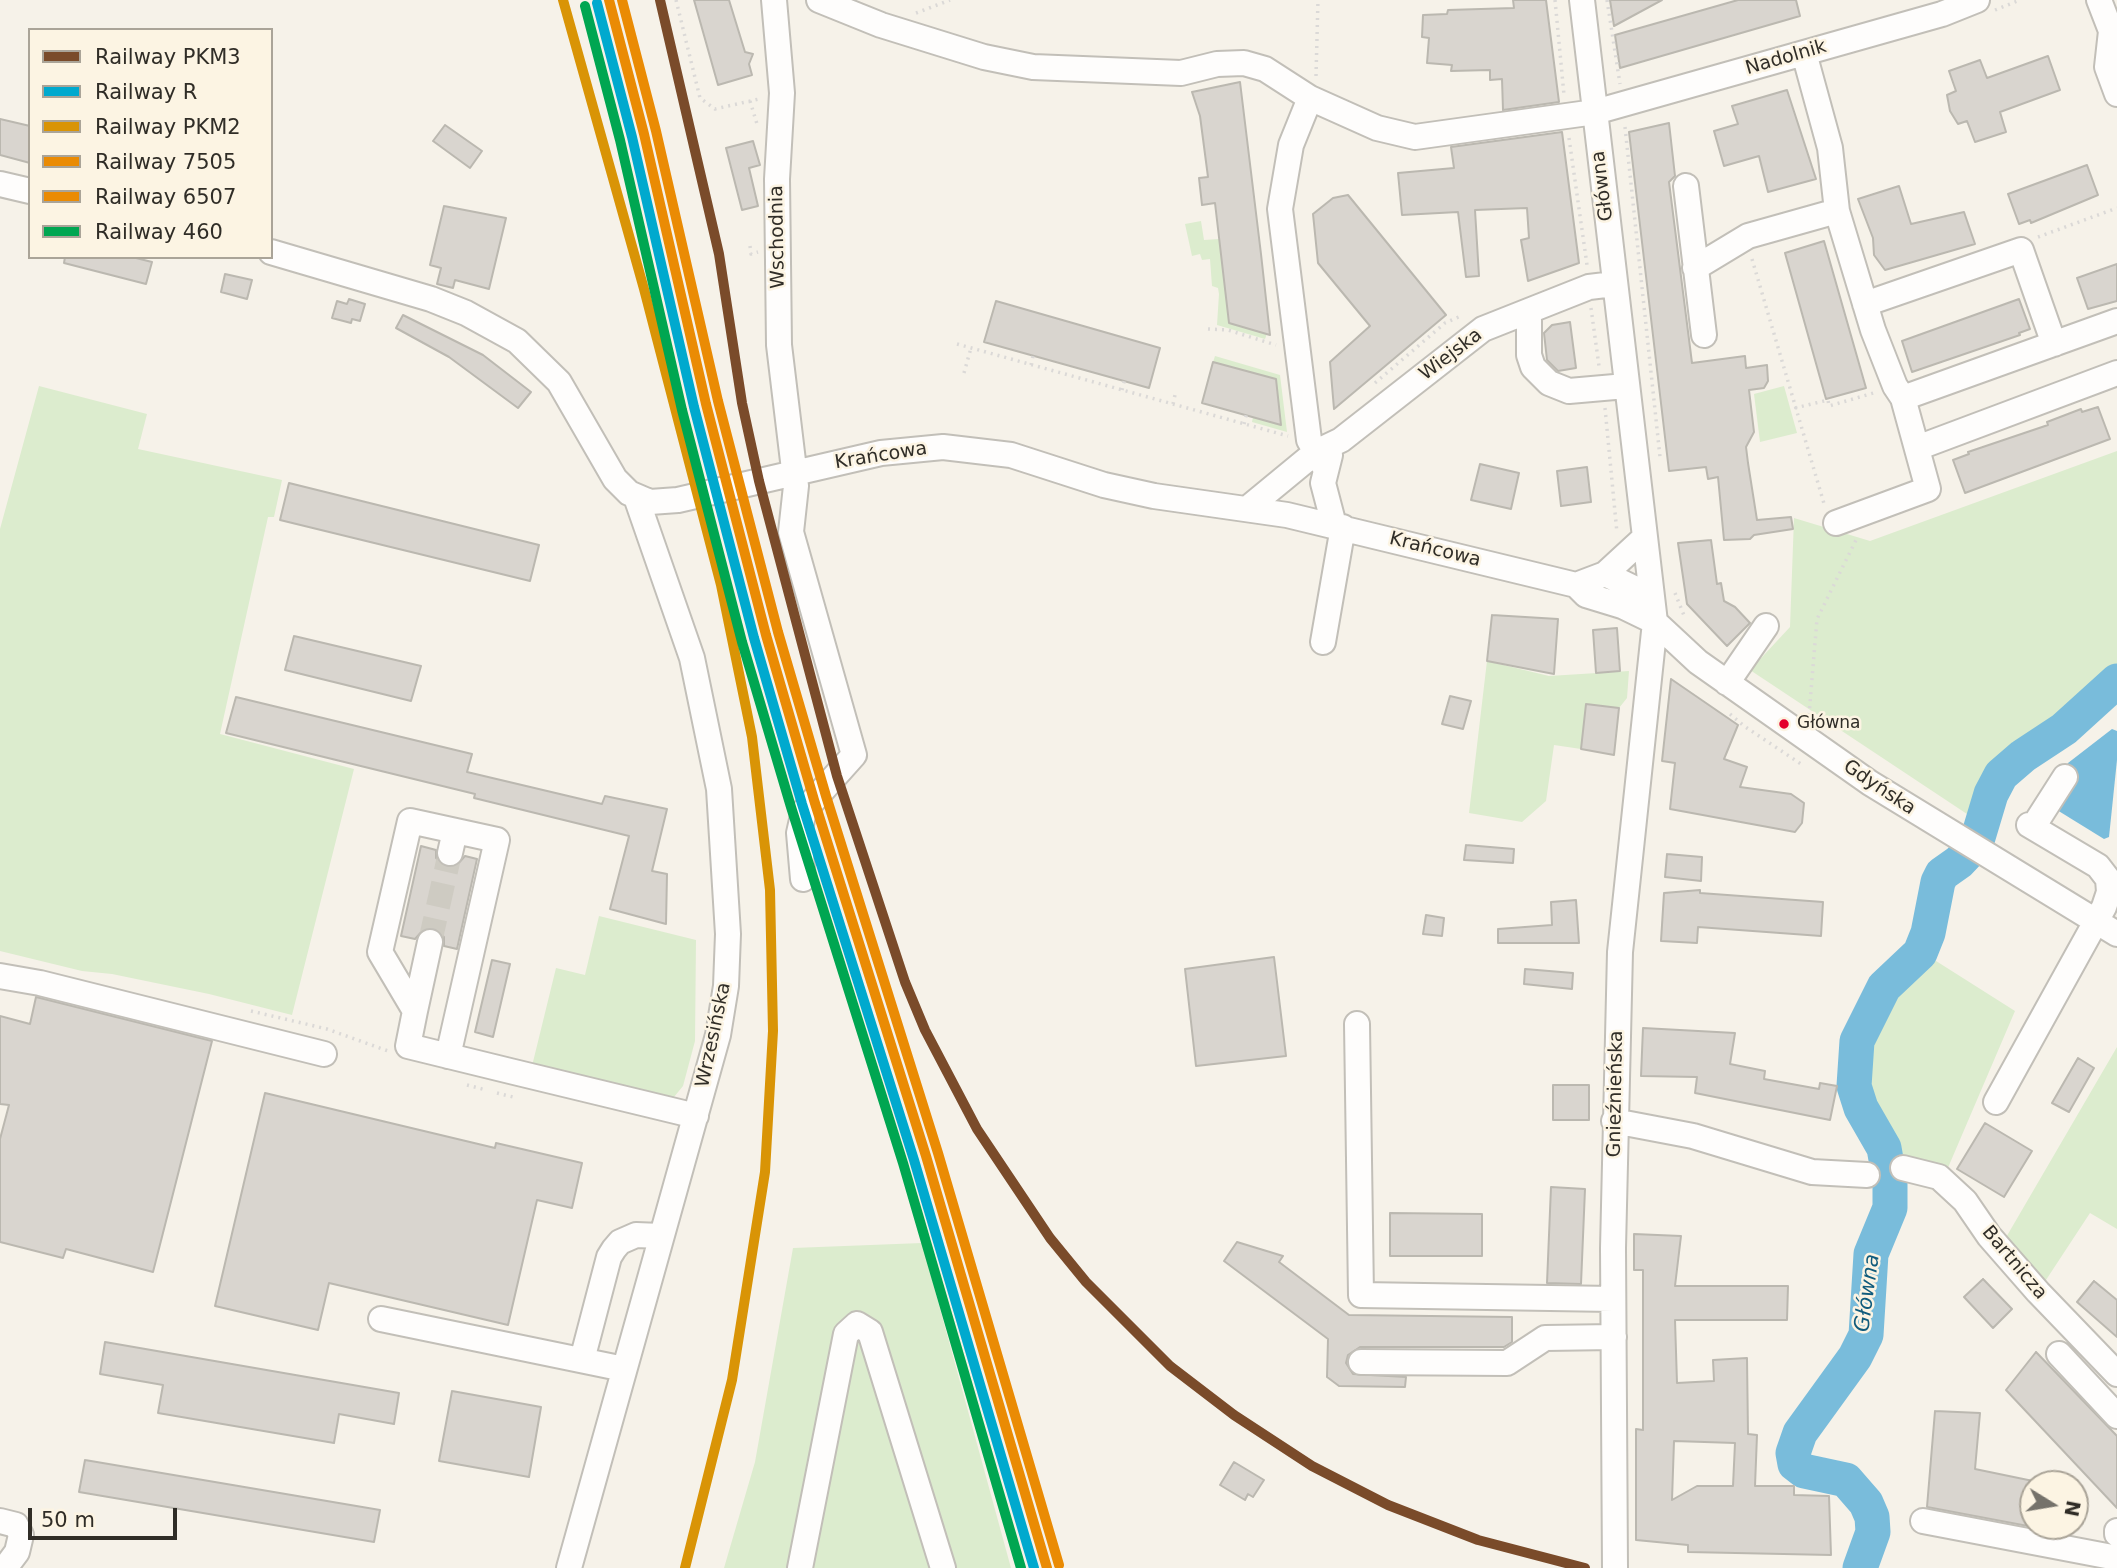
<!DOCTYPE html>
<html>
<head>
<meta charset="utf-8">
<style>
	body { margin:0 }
	#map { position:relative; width:2117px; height:1568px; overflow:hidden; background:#f6f2e9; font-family:"DejaVu Sans",sans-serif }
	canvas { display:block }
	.legend { position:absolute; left:28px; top:28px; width:245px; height:231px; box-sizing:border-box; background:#fcf4e3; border:2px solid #aaa498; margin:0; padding:9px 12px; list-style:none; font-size:21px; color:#302d27 }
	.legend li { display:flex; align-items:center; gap:14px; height:35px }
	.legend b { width:35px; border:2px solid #aaa498 }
	.north { position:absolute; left:2019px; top:1470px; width:70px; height:70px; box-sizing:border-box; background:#fcf4e3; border:2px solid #aaa498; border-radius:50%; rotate:101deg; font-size:19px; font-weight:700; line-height:28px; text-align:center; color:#302d27 }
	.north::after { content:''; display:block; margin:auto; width:24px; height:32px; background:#75726b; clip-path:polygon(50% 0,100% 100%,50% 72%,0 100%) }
	.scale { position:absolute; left:28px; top:1508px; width:149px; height:32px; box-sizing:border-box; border:4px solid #302d27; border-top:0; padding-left:9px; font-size:21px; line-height:24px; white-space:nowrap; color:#302d27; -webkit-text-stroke:5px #fcf4e3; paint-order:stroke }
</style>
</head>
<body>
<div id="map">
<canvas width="2117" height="1568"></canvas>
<ul class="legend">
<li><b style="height:9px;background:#7a4b2a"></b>Railway PKM3</li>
<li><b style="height:9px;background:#00a9ce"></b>Railway R</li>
<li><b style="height:9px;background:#d99406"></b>Railway PKM2</li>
<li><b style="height:9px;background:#ea8b04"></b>Railway 7505</li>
<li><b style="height:9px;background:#ea8b04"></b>Railway 6507</li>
<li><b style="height:9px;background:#00a651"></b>Railway 460</li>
</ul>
<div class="north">N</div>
<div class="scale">50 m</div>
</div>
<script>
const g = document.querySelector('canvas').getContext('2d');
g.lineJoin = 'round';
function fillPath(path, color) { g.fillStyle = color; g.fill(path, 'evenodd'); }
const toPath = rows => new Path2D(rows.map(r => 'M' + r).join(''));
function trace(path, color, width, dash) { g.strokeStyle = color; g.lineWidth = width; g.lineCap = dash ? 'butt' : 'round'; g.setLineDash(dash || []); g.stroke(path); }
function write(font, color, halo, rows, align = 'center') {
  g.font = font + ' "DejaVu Sans",sans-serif'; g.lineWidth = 5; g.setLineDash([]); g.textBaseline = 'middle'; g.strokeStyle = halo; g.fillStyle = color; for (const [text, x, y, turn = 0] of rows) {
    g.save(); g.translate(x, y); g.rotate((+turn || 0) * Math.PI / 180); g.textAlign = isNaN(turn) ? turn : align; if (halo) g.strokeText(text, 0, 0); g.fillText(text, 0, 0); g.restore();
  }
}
const green = toPath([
	[1201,221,1204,240,1219,239,1222,254,1268,331,1265,339,1217,325,1219,294,1218,288,1212,286,1210,259,1202,260,1200,254,1192,256,1185,224],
	[1215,356,1280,375,1287,432,1252,422,1253,417,1280,419,1276,380,1213,362],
	[39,386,147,414,138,449,282,480,274,517,268,517,220,734,354,769,292,1015,209,994,112,974,82,971,0,951,0,529],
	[1784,386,1797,433,1760,442,1754,394],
	[2117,451,2117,704,1967,814,1750,670,1790,627,1794,518,1870,541],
	[1487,661,1549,676,1629,671,1627,698,1619,708,1586,705,1581,749,1554,745,1546,801,1522,822,1469,813],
	[599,916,696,940,695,1041,683,1086,674,1097,668,1098,532,1066,556,968,585,975],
	[1925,954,2015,1011,1947,1170,1892,1155,1880,1126,1867,1106,1864,1082,1879,1014,1895,989],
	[2117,1047,2117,1229,2090,1213,2044,1283,2001,1246],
	[922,1243,1011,1568,724,1568,755,1462,793,1248]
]);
const water = toPath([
	[2112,729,2117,731,2117,760,2109,837,2104,839,2057,810,2062,775,2068,763]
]);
const river = toPath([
	[1860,1568,1873,1532,1872,1517,1866,1503,1846,1480,1804,1471,1795,1464,1793,1453,1800,1433,1855,1357,1866,1335,1871,1254,1890,1208,1890,1182,1884,1148,1861,1108,1854,1086,1857,1041,1884,987,1920,953,1928,933,1938,882,1942,874,1959,862,1976,844,1991,794,2001,775,2023,756,2064,729,2117,681]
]);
const building = toPath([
	[694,0,729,0,745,52,753,54,749,64,752,75,718,85,694,0],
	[1513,0,1546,0,1559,102,1503,110,1502,79,1490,80,1490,70,1451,71,1452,65,1427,63,1429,38,1422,37,1423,15,1447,14,1448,10,1514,8,1513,0],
	[1610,0,1662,0,1614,26,1610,0],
	[1738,0,1796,0,1800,16,1620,68,1615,35,1738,0],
	[2048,56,2060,90,2000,112,2006,132,1975,142,1967,121,1958,124,1950,111,1947,95,1956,91,1949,71,1980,60,1987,78,2048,56],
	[1240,82,1261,254,1270,335,1229,323,1215,203,1202,205,1199,178,1208,177,1200,116,1192,92,1240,82],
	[1787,90,1816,179,1768,192,1759,156,1724,166,1714,131,1738,124,1732,106,1787,90],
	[0,119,30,126,30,163,0,155,0,119],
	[1669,123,1675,176,1669,182,1692,363,1745,356,1746,368,1767,365,1768,381,1764,388,1749,390,1754,432,1746,447,1748,463,1757,520,1791,517,1793,529,1754,535,1750,539,1724,540,1718,477,1708,479,1706,467,1669,471,1629,132,1669,123],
	[445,125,482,151,470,168,433,141,445,125],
	[1562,132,1579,263,1528,281,1521,240,1529,238,1527,208,1475,210,1479,276,1466,277,1458,212,1402,215,1398,173,1454,168,1451,147,1562,132],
	[753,141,760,165,749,168,758,206,742,210,726,148,753,141],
	[2087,165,2098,195,2031,223,2030,220,2019,224,2008,194,2087,165],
	[1899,186,1911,224,1964,212,1975,244,1885,270,1874,255,1873,238,1858,199,1899,186],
	[1348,195,1446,315,1334,409,1330,362,1370,326,1318,263,1313,214,1333,198,1348,195],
	[444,206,506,218,489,289,455,280,453,288,437,284,441,268,430,265,444,206],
	[1824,241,1866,388,1826,399,1785,253,1824,241],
	[65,257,132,257,152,262,146,284,64,263,65,257],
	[2117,264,2117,301,2088,309,2077,278,2117,264],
	[225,274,252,280,247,299,221,292,225,274],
	[349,299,365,304,360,321,352,319,351,323,332,318,337,301,347,304,349,299],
	[2019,299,2030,329,2019,333,2020,335,1912,372,1902,341,2019,299],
	[996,301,1160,348,1149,388,984,342,996,301],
	[403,315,483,355,531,392,518,408,449,357,396,328,403,315],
	[1570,322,1576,368,1558,371,1547,360,1544,333,1552,325,1570,322],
	[1213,362,1276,379,1281,425,1202,403,1213,362],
	[2098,407,2110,439,1965,493,1953,460,1969,454,1968,452,2048,425,2047,422,2081,409,2082,412,2098,407],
	[1480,464,1519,473,1511,509,1471,500,1480,464],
	[1587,467,1591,502,1561,506,1557,471,1587,467],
	[289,483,539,545,530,581,280,520,289,483],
	[1711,540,1717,584,1721,583,1724,601,1735,607,1750,623,1727,646,1687,604,1678,543,1711,540],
	[1492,615,1558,619,1554,674,1487,661,1492,615],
	[1617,628,1620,671,1596,673,1593,630,1617,628],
	[294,636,421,666,411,701,285,670,294,636],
	[1671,679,1738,725,1724,759,1747,767,1740,787,1791,794,1804,803,1802,823,1795,832,1670,809,1675,763,1662,761,1671,679],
	[1450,696,1471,701,1463,729,1442,724,1450,696],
	[236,697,472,754,467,772,602,804,605,796,667,809,652,871,667,874,666,924,610,909,629,836,474,798,475,794,226,733,236,697],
	[1586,704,1619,708,1614,755,1581,749,1586,704],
	[1466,845,1514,849,1513,863,1464,860,1466,845],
	[421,846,436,850,436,858,446,867,455,867,465,856,477,859,457,949,444,946,444,937,434,928,425,928,415,939,401,936,421,846],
	[1667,854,1702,857,1701,881,1665,877,1667,854],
	[1700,890,1700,893,1823,902,1821,936,1698,927,1697,943,1661,941,1664,893,1700,890],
	[1576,900,1579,943,1498,943,1498,929,1552,925,1551,902,1576,900],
	[1426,915,1444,918,1442,936,1423,934,1426,915],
	[1274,957,1286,1056,1196,1066,1185,969,1274,957],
	[492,960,510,964,493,1037,475,1032,492,960],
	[1525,969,1573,973,1572,989,1524,984,1525,969],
	[36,997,212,1041,153,1272,66,1249,63,1258,0,1242,0,1139,9,1105,0,1104,0,1016,30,1024,36,997],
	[1643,1028,1735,1033,1730,1064,1765,1071,1764,1079,1819,1089,1820,1083,1837,1086,1830,1120,1695,1093,1697,1077,1641,1076,1643,1028],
	[2078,1058,2094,1068,2069,1112,2052,1103,2078,1058],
	[1553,1085,1589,1085,1589,1120,1553,1120,1553,1085],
	[265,1093,495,1148,496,1143,582,1163,572,1208,537,1200,508,1325,329,1283,318,1330,215,1306,265,1093],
	[1985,1123,2032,1151,2004,1197,1957,1169,1985,1123],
	[1551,1187,1585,1189,1581,1284,1547,1283,1551,1187],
	[1390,1213,1482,1214,1482,1256,1390,1256,1390,1213],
	[1634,1234,1681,1236,1675,1286,1788,1286,1787,1320,1675,1320,1677,1383,1714,1381,1713,1360,1747,1358,1748,1434,1757,1435,1755,1486,1794,1486,1794,1495,1829,1496,1831,1555,1688,1552,1688,1545,1636,1540,1636,1429,1643,1430,1643,1270,1634,1270,1634,1234],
	[1674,1441,1735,1443,1733,1486,1697,1486,1672,1500,1674,1441],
	[1237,1242,1283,1256,1279,1262,1349,1315,1512,1317,1512,1342,1504,1347,1360,1347,1348,1355,1346,1363,1353,1374,1406,1377,1405,1387,1339,1386,1327,1377,1328,1339,1224,1261,1237,1242],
	[1983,1279,2012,1309,1993,1328,1964,1297,1983,1279],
	[2094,1281,2117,1300,2117,1337,2077,1302,2094,1281],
	[105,1342,399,1393,394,1424,339,1414,334,1443,158,1413,163,1385,100,1374,105,1342],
	[2036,1352,2117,1436,2117,1508,2006,1390,2036,1352],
	[452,1391,541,1407,529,1477,439,1461,452,1391],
	[1935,1411,1980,1413,1975,1469,2033,1481,2033,1527,1927,1507,1935,1411],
	[85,1460,380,1510,374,1542,79,1492,85,1460],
	[1234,1462,1264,1480,1253,1497,1248,1494,1245,1500,1220,1485,1234,1462]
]);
const minorTunnel = toPath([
	[430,942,450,853]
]);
const path = toPath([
	[676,0,700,98,715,109,759,99],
	[1555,0,1564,95],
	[1607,0,1620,84],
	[1995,10,2020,0],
	[916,13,950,0],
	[1316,76,1318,0],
	[750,101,757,124],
	[1625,127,1660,457],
	[1569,138,1587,265],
	[2038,237,2117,208],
	[750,246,751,254,758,252],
	[1752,259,1825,507],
	[1591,308,1599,366],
	[1208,329,1228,330,1276,345],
	[957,344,1288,436],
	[1031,365,1033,356],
	[964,373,971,348],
	[1375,383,1445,323,1463,315],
	[1122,390,1125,378],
	[1173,404,1175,395],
	[1605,408,1617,533],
	[1795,408,1828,400,1829,406,1877,392],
	[1244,424,1247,412],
	[1675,593,1685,618],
	[1730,714,1744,726,1804,766],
	[1809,715,1817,619,1856,540],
	[251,1011,327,1029,388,1051],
	[467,1085,486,1090],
	[497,1093,513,1097,516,1095]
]);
const minor = toPath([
	[774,0,782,93,777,179,779,345,796,486,791,532,854,755,804,811,799,833,803,879],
	[819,0,881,25,984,57,1033,67,1181,73,1217,64,1244,63,1265,69,1310,98,1377,128,1415,137,1595,112,1942,14,1977,0],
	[1582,0,1655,622,1620,952,1613,1248,1615,1568],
	[2099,0,2111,31,2107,67,2117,94],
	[1804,53,1830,148,1837,211,1873,330,1895,386,1903,398,1928,489,1836,523],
	[1310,98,1291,145,1280,209,1309,440,1325,468],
	[0,184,30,191],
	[1686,186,1704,335],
	[271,252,431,299,466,313,517,341,559,382,615,479,629,493,650,502,678,500,881,453,943,447,1011,455,1104,485,1154,496,1287,515,1576,585,1605,574,1643,539],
	[1695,268,1748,236,1837,211],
	[1865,304,2021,250,2054,344],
	[1529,311,1529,355,1533,367,1549,383,1569,391,1626,386],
	[1903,398,2117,321],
	[1917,448,2117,373],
	[1330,455,1323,483,1334,525],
	[1248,508,1316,452,1341,440,1483,329,1589,287,1614,284],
	[1605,574,1636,589,1651,612],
	[1576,585,1586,595,1622,606,1655,622,1698,662,1870,783,2117,934],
	[1323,642,1343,527],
	[1727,683,1766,626],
	[2033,827,2065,777],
	[450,853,455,831],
	[0,976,40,983,324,1054],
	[415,1011,430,942],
	[1357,1024,1361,1295,1613,1299],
	[448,1056,497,840,410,821,380,952,415,1011,408,1046,510,1071,696,1116],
	[1996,1102,2104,907,2109,892,2108,879,2098,866,2029,825],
	[1614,1121,1693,1136,1812,1172,1867,1175],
	[1903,1168,1939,1177,1965,1201,1989,1236,2038,1292,2117,1374],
	[381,1319,624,1369],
	[2059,1354,2117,1416],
	[582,1360,609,1257,614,1249,620,1242,636,1235,661,1236],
	[1361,1362,1507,1363,1545,1338,1614,1337],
	[0,1521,16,1525,21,1535,17,1552,5,1568],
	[1923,1521,2117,1558],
	[2117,1531,2117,1534],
	[569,1568,718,1035,726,986,728,934,719,789,692,658,636,497],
	[800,1568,846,1334,857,1324,870,1332,943,1568]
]);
const rail1 = toPath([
	[660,0,719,254,742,403,759,481,837,776,905,982,925,1030,977,1129,1050,1238,1086,1282,1170,1366,1234,1415,1312,1466,1388,1505,1478,1540,1585,1568]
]);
const rail2 = toPath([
	[597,3,632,137,694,407,754,638,802,804,914,1160,1034,1568]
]);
const rail3 = toPath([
	[563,0,644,289,721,585,752,737,770,890,773,1031,765,1172,732,1380,685,1568]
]);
const rail4 = toPath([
	[609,0,644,134,706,404,766,635,814,800,926,1156,1047,1568]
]);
const rail5 = toPath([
	[622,0,656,131,718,401,778,632,826,796,938,1153,1059,1565]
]);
const rail6 = toPath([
	[585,6,620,140,682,410,742,642,791,807,903,1163,1021,1568]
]);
const markers = [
	[1784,724,6,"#e4002b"]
];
const busNames = [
	["Główna",1797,724]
];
const streetNames = [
	["Nadolnik",1786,58,-16],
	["Główna",1603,186,-97],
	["Wschodnia",778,237,-91],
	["Wiejska",1451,355,-37],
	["Krańcowa",881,456,-9],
	["Krańcowa",1435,550,14],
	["Gdyńska",1879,788,34],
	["Wrzesińska",714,1035,-78],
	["Gnieźnieńska",1616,1094,-89],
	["Bartnicza",2014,1263,50]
];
const waterNames = [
	["Główna",1868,1293,-82]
];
fillPath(green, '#dcecce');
fillPath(water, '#79bcdb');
trace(river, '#79bcdb', 35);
fillPath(building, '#d9d5cf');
trace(building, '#bbb8b0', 2);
trace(minorTunnel, '#cecbc2', 24, [24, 12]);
trace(minor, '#c2bfb8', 28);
trace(path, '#dbd9d7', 3.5, [2, 5]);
trace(minor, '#fefdfc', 24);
trace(rail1, '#7a4b2a', 10);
trace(rail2, '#00a9ce', 10);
trace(rail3, '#d99406', 10);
trace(rail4, '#ea8b04', 10);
trace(rail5, '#ea8b04', 10);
trace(rail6, '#00a651', 10);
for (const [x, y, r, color] of markers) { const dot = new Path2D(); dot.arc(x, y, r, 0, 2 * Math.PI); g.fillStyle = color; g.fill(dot); trace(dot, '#fcf4e3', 2.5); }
write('17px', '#302d27', '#fcf4e3', busNames, 'left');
write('19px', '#302d27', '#fcf4e3', streetNames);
write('italic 21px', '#105b7c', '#fcf4e3', waterNames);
</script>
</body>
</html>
